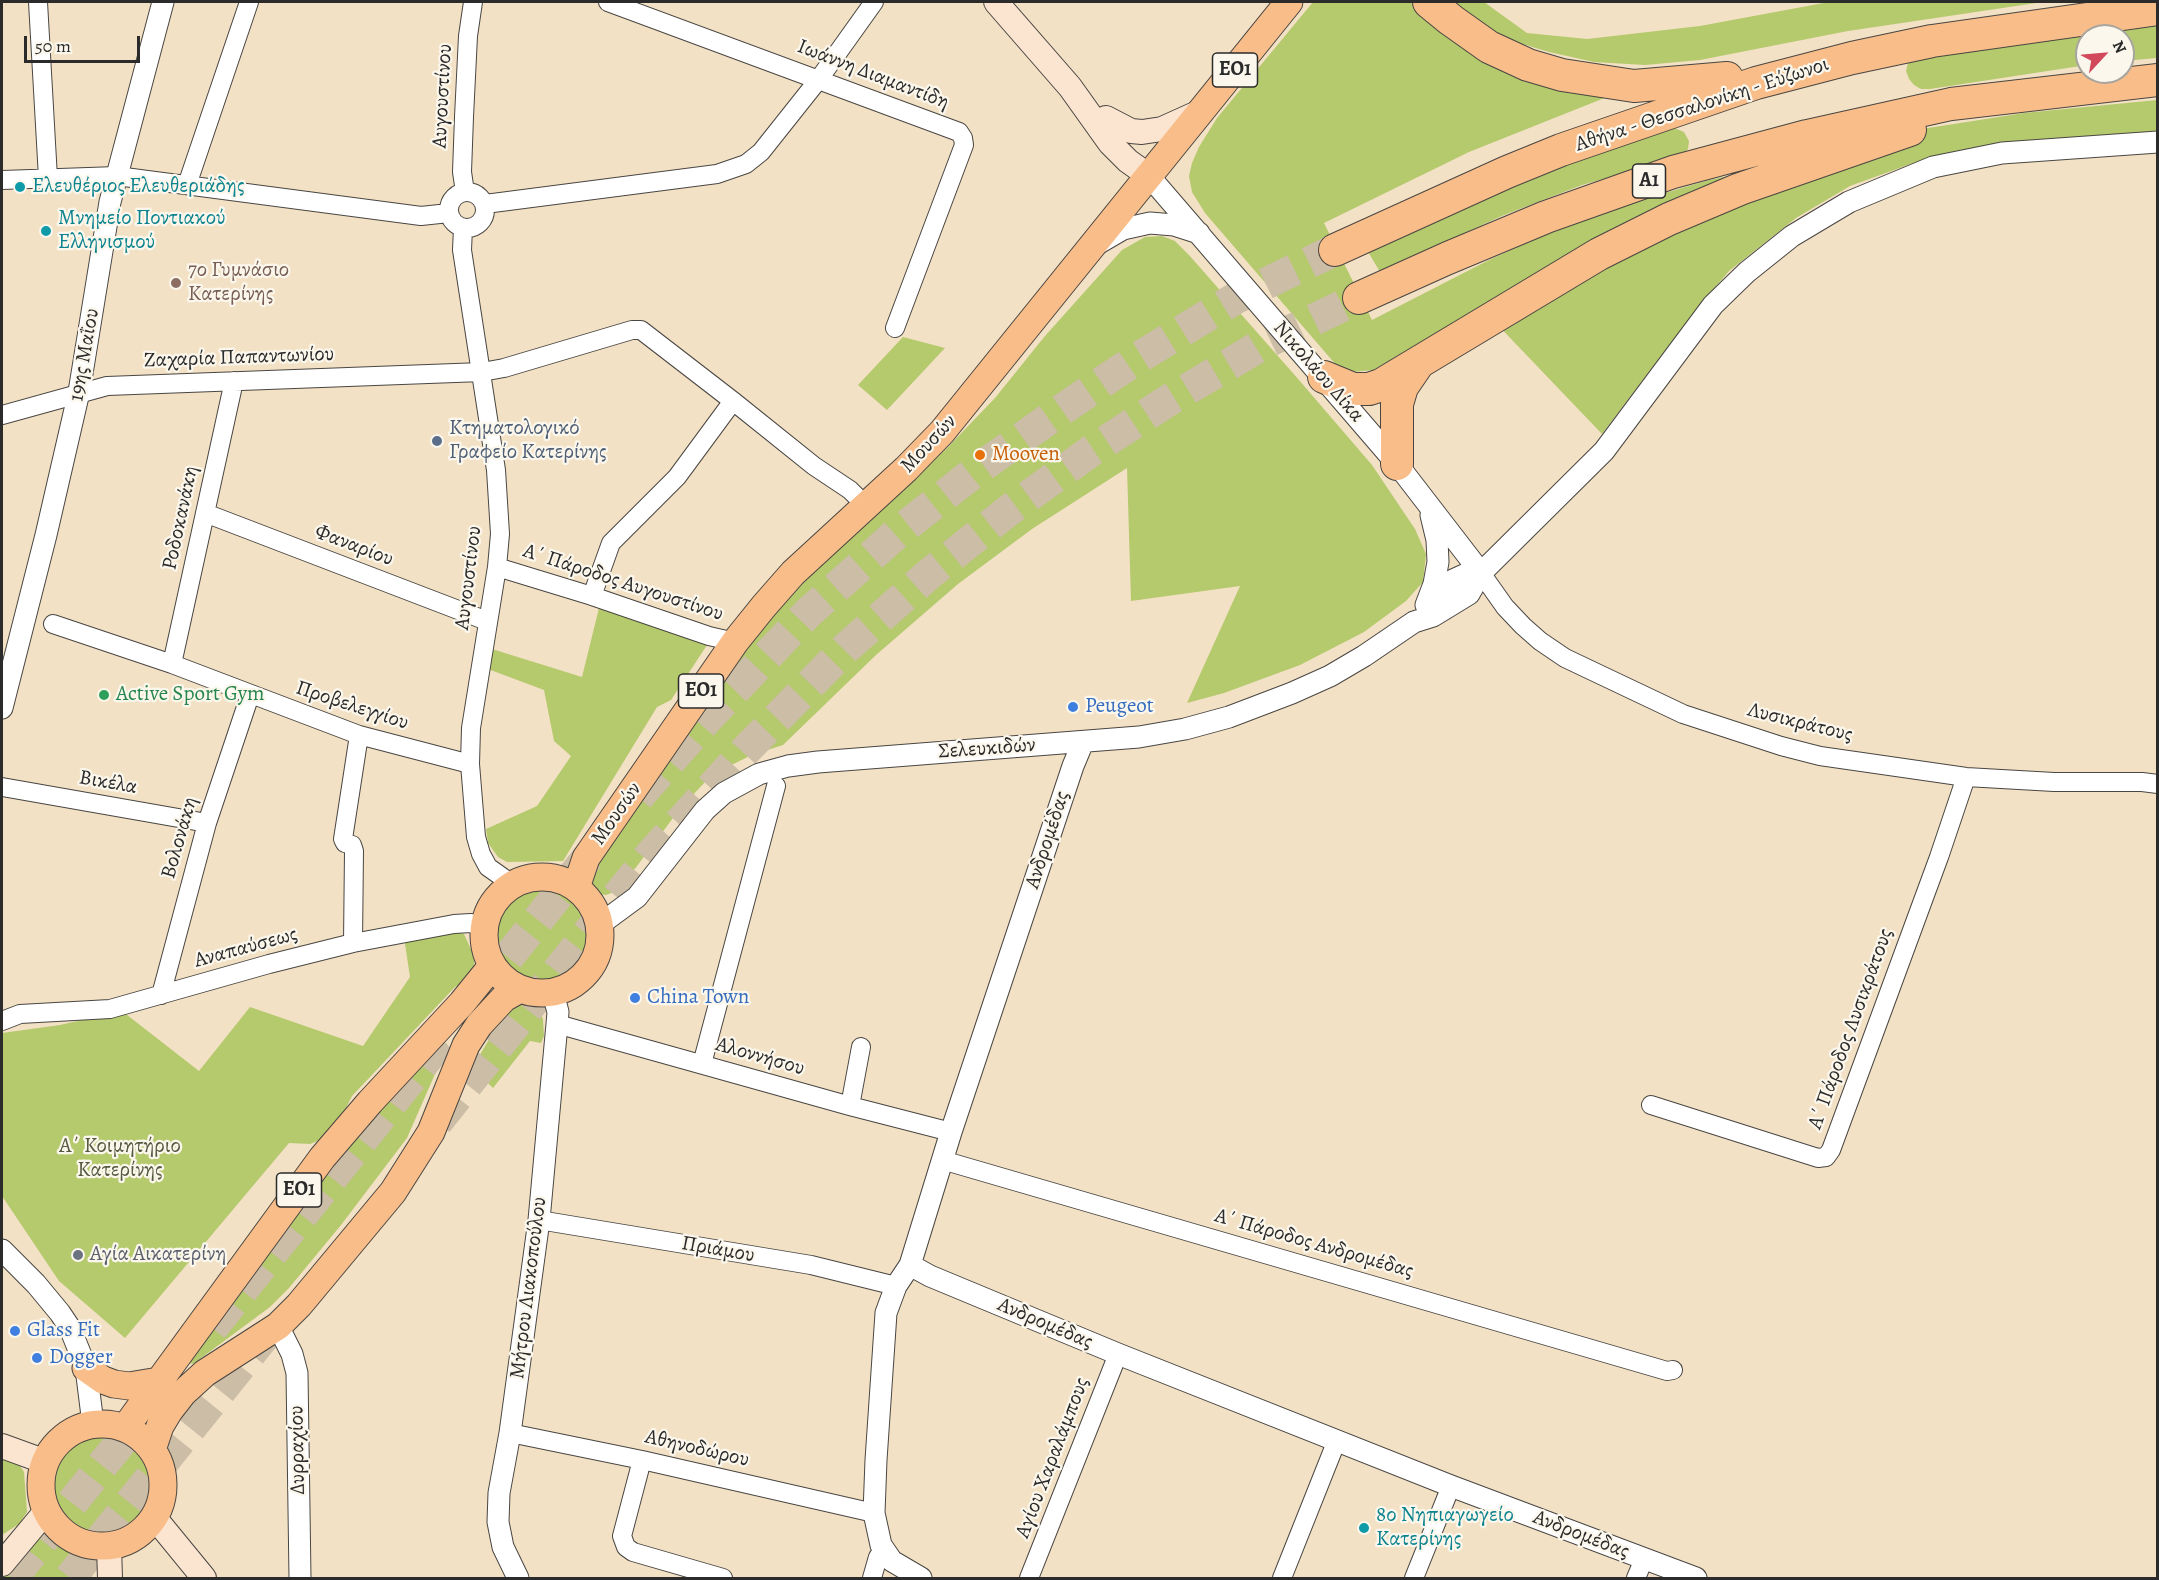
<!DOCTYPE html>
<html>
<head>
<meta charset="utf-8">
<style>
	body { margin:0 }
	#map { position:relative; width:2159px; height:1580px; overflow:hidden; background:#f3e1c5; font-family:Alegreya,serif }
	canvas { display:block }
	.frame { position:absolute; inset:0; border:3px solid #2b2b2b; pointer-events:none }
	.north { position:absolute; left:2075px; top:24px; width:60px; height:60px; box-sizing:border-box; background:#fbf7ec; border:2px solid #a8a59f; border-radius:50%; rotate:64deg; font-size:16px; font-weight:700; line-height:24px; text-align:center; color:#2b2b2b }
	.north::after { content:''; display:block; margin:auto; width:21px; height:27px; background:#d1495b; clip-path:polygon(50% 0,100% 100%,50% 72%,0 100%) }
	.scale { position:absolute; left:24px; top:36px; width:116px; height:27px; box-sizing:border-box; border:3px solid #2b2b2b; border-top:0; padding-left:8px; font-size:18px; line-height:21px; white-space:nowrap; color:#2b2b2b; -webkit-text-stroke:4px #fbf7ec; paint-order:stroke }
</style>
</head>
<body>
<div id="map">
<canvas width="2159" height="1580"></canvas>
<div class="frame"></div>
<div class="north">N</div>
<div class="scale">50 m</div>
</div>
<script>
const g = document.querySelector('canvas').getContext('2d');
g.lineJoin = 'round';
function fillPath(path, color) { g.fillStyle = color; g.fill(path, 'evenodd'); }
const toPath = rows => new Path2D(rows.map(r => 'M' + r).join(''));
function trace(path, color, width, dash) { g.strokeStyle = color; g.lineWidth = width; g.lineCap = dash ? 'butt' : 'round'; g.setLineDash(dash || []); g.stroke(path); }
function write(font, color, halo, rows, align = 'center') {
  g.font = font + ' Alegreya,serif'; g.lineWidth = 4.5; g.setLineDash([]); g.textBaseline = 'middle'; g.strokeStyle = halo; g.fillStyle = color; for (const [text, x, y, turn = 0] of rows) {
    g.save(); g.translate(x, y); g.rotate((+turn || 0) * Math.PI / 180); g.textAlign = isNaN(turn) ? turn : align; if (halo) g.strokeText(text, 0, 0); g.fillText(text, 0, 0); g.restore();
  }
}
const green = toPath([
	[1313,2,1419,2,1612,95,1469,152,1324,223,1372,320,1489,260,1551,232,1611,209,1709,180,1801,161,1564,263,1373,370,1352,372,1337,366,1205,213,1192,192,1189,176,1192,163,1199,147,1217,118],
	[1446,2,1484,2,1527,33,1587,39,1700,26,1829,2,2043,2,1848,31,1700,60,1645,65,1594,62,1549,52,1496,36],
	[2157,21,2157,58,2123,61,2123,36,2087,36,2087,65,1930,89,1921,89,1914,85,1909,79,1906,71,1908,63,1914,58],
	[2157,100,2157,132,1988,147,1927,158,1850,186,1796,218,1729,271,1691,316,1602,434,1492,319,1609,245,1909,131,2024,113],
	[1672,127,1684,132,1689,141,1688,149,1682,156,1582,185,1504,215,1380,272,1367,250,1490,190],
	[1162,236,1175,241,1189,255,1299,380,1372,465,1415,529,1426,554,1423,582,1406,601,1364,632,1300,665,1224,693,1187,703,1240,586,1131,601,1127,468,1032,529,958,584,876,655,783,745,752,755,721,770,705,782,679,810,619,890,606,895,599,894,593,887,590,878,591,868,774,608,870,515,947,448,995,398,1045,336,1122,250,1145,237],
	[903,337,945,348,887,410,858,385],
	[599,608,707,645,671,700,657,707,563,861,507,862,498,857,488,843,486,829,537,806,571,756,554,741,544,690,488,669,492,649,582,677],
	'493 934a48 48 0 1 1 96 0a48 48 0 1 1-96 0Z',
	[453,930,464,934,474,956,474,971,469,980,455,987,352,1096,346,1108,323,1139,310,1144,289,1143,125,1338,59,1281,2,1196,2,1033,60,1025,122,1011,199,1071,250,1007,363,1046,410,977,404,937],
	[522,996,537,1005,543,1019,544,1036,541,1043,530,1041,493,1088,472,1068,500,1021],
	[447,1043,448,1050,435,1074,407,1138,341,1225,289,1288,270,1307,193,1364,189,1363,257,1251,403,1083,416,1073],
	'47 1485a51 51 0 1 1 102 0a51 51 0 1 1-102 0Z',
	[2,1457,19,1464,24,1472,27,1512,19,1524,2,1535],
	[42,1535,65,1550,92,1558,90,1578,2,1578,2,1571]
]);
const motorwayTunnel = toPath([
	[638,797,707,719,808,613,897,533,978,469,1063,409,1138,358,1236,298,1335,250],
	[478,995,589,856],
	[437,1122,653,852,744,752,845,649,928,575,1008,511,1091,451,1166,402,1263,344,1359,298],
	[212,1328,445,1036],
	[12,1578,149,1407],
	[70,1578,266,1334]
]);
const minor = toPath([
	[38,2,48,178],
	[608,2,959,132,963,138,964,145,895,328],
	[2,180,117,176,421,216,449,213],
	[187,185,249,2],
	'449 210a18 18 0 1 1 36 0a18 18 0 1 1-36 0Z',
	[465,192,462,172,464,117,468,36,473,2],
	[485,204,717,174,746,164,761,152,819,79,874,2],
	[463,228,462,250,496,470,500,534,497,567,471,728,470,764,476,837,481,854,488,867,512,884],
	[2,415,107,386,482,372,504,368,632,330,641,330,733,401,814,466,850,490,866,506],
	[205,513,487,621],
	[497,567,592,596,709,636,735,642],
	[1481,573,1505,607,1523,626,1540,641,1565,658,1683,714,1781,746,1820,756,1966,777,2054,782,2142,782,2158,784],
	[592,596,611,543,677,477,733,401],
	[53,624,172,664,359,735,470,764],
	[172,664,234,381],
	[2,787,207,823],
	[353,943,354,851,352,845,345,843,343,839,359,735],
	[161,995,207,823,250,695],
	[2,1021,20,1014,110,1009,269,964,353,943,454,924,471,923,483,928],
	[557,1024,850,1106,951,1132],
	[702,1064,776,786],
	[1651,1105,1818,1158,1826,1157,1831,1150,1939,857,1966,777],
	[850,1106,861,1047],
	[942,1160,1667,1371,1673,1370],
	[539,1220,811,1265,896,1286],
	[510,1433,642,1460,874,1513],
	[642,1460,622,1536,626,1547,633,1552,723,1578],
	[872,1578,878,1557,886,1552],
	[1029,1578,1118,1354],
	[1282,1578,1337,1440],
	[1414,1578,1451,1486],
	[1636,1578,1644,1559]
]);
const tertiary = toPath([
	[1149,176,1397,464,1481,573],
	[1099,243,1123,229,1150,223,1174,225,1199,233],
	[1428,602,1453,580,1464,575,1481,573],
	[1426,605,1434,584,1438,562,1437,540,1431,515],
	[2,708,46,535,79,392,110,202,163,2],
	[599,925,637,897,705,810,724,793,759,774,788,766,818,762,1139,737,1185,729,1229,717,1292,693,1330,676,1364,656,1414,622,1433,616,1469,594,1481,573,1604,451,1713,305,1747,272,1792,236,1849,202,1933,167,2002,153,2158,142],
	[2,1250,36,1284,60,1313,70,1328,86,1368,93,1424],
	[910,1265,930,1276,1118,1354,1451,1486,1696,1578],
	[278,1326,292,1354,297,1373,300,1578],
	[518,1578,503,1547,498,1522,499,1493,510,1433,539,1220,557,1024,558,1012,553,993],
	[921,1578,892,1561,881,1545,874,1513,876,1460,886,1313,896,1286,910,1265,951,1132,1073,766,1083,742]
]);
const secondary = toPath([
	[996,2,1070,87,1110,143,1128,161,1149,176],
	[1106,118,1131,131,1142,132,1162,129,1202,111],
	[2,1446,46,1462],
	[154,1517,204,1578],
	[109,1546,110,1578],
	[2,1564,47,1510]
]);
const primary = toPath([
	'484 935a58 58 0 1 1 116 0a58 58 0 1 1-116 0Z',
	[576,888,586,858,735,642,764,606,793,573,906,469,942,432,1289,2],
	[86,1368,103,1380,114,1384,129,1386,159,1381],
	'41 1485a61 61 0 1 1 122 0a61 61 0 1 1-122 0Z',
	[125,1428,322,1158,370,1102,462,1003,492,966],
	[152,1450,160,1426,169,1411,183,1393,205,1373,278,1326,299,1305,393,1192,431,1132,466,1045,479,1025,504,998,520,989]
]);
const motorway = toPath([
	[1429,2,1451,20,1489,47,1528,65,1562,75,1634,86,1727,78],
	[1335,250,1507,172,1561,150,1756,83,1852,58,1932,41,2158,9],
	[1359,298,1448,258,1546,217,1673,172,1807,136,1951,104,2158,80],
	[1324,377,1353,389,1369,389,1381,385,1599,254,1669,219,1740,189,1910,130],
	[1397,464,1397,404,1402,387,1417,365]
]);
const markers = [
	[20,187,6,"#0f9aa8"],
	[46,231,6,"#0f9aa8"],
	[176,283,6,"#8d6e63"],
	[437,441,6,"#5c6f8a"],
	[980,455,6,"#e8710a"],
	[104,695,6,"#2e9e5b"],
	[1073,707,6,"#3f7fe0"],
	[635,998,6,"#3f7fe0"],
	[78,1255,6,"#6b7280"],
	[15,1331,6,"#3f7fe0"],
	[37,1358,6,"#3f7fe0"],
	[1364,1528,6,"#0f9aa8"]
];
const shields = [
	[1235,70,45],
	[1649,181,33],
	[701,691,45],
	[299,1190,45]
];
const shieldNames = [
	["ΕΟ1",1235,70],
	["Α1",1649,181],
	["ΕΟ1",701,691],
	["ΕΟ1",299,1190]
];
const streetNames = [
	["Ιωάννη Διαμαντίδη",873,75,21],
	["Αυγουστίνου",443,96,-87],
	["Αθήνα - Θεσσαλονίκη - Εύζωνοι",1702,105,-18],
	["19ης Μαΐου",85,355,-80],
	["Ζαχαρία Παπαντωνίου",239,358,-2],
	["Νικολάου Δίκα",1318,372,49],
	["Μουσών",929,444,-47],
	["Ροδοκανάκη",181,518,-78],
	["Φαναρίου",354,546,21],
	["Αυγουστίνου",469,578,-83],
	["Α΄ Πάροδος Αυγουστίνου",623,583,18],
	["Προβελεγγίου",352,706,18],
	["Λυσικράτους",1800,723,14],
	["Σελευκιδών",987,749,-4],
	["Βικέλα",108,783,10],
	["Μουσών",617,814,-55],
	["Βολονάκη",180,838,-74],
	["Ανδρομέδας",1048,840,-72],
	["Αναπαύσεως",246,948,-15],
	["Α΄ Πάροδος Λυσικράτους",1851,1029,-70],
	["Αλοννήσου",760,1057,16],
	["Α΄ Πάροδος Ανδρομέδας",1314,1244,16],
	["Πριάμου",718,1250,10],
	["Μήτρου Λιακοπούλου",529,1288,-83],
	["Ανδρομέδας",1045,1324,23],
	["Αθηνοδώρου",697,1449,13],
	["Δυρραχίου",298,1450,-91],
	["Αγίου Χαραλάμπους",1053,1458,-69],
	["Ανδρομέδας",1581,1535,21]
];
const cultureNames = [
	["Ελευθέριος Ελευθεριάδης",32,187],
	["Μνημείο Ποντιακού",58,219],
	["Ελληνισμού",58,243],
	["8ο Νηπιαγωγείο",1376,1516],
	["Κατερίνης",1376,1540]
];
const educationNames = [
	["7ο Γυμνάσιο",188,271],
	["Κατερίνης",188,295]
];
const serviceNames = [
	["Κτηματολογικό",449,429],
	["Γραφείο Κατερίνης",449,453]
];
const foodNames = [
	["Mooven",992,455]
];
const leisureNames = [
	["Active Sport Gym",116,695]
];
const shopNames = [
	["Peugeot",1085,707],
	["China Town",647,998],
	["Glass Fit",27,1331],
	["Dogger",49,1358]
];
const parkNames = [
	["Α΄ Κοιμητήριο",120,1147],
	["Κατερίνης",120,1171]
];
const worshipNames = [
	["Αγία Αικατερίνη",90,1255]
];
fillPath(green, '#b5c96d');
trace(motorwayTunnel, '#cbbda6', 32, [32, 16]);
trace(minor, '#494642', 20);
trace(tertiary, '#494642', 23);
trace(secondary, '#494642', 26);
trace(primary, '#494642', 29);
trace(motorway, '#494642', 34);
trace(minor, '#fff', 18);
trace(tertiary, '#fff', 21);
trace(secondary, '#fce5d0', 24);
trace(primary, '#f8bd89', 27);
trace(motorway, '#f8bd89', 32);
for (const [x, y, r, color] of markers) { const dot = new Path2D(); dot.arc(x, y, r, 0, 2 * Math.PI); g.fillStyle = color; g.fill(dot); trace(dot, '#fbf7ec', 2); }
for (const [x, y, w] of shields) { const box = new Path2D(); box.roundRect(x - w / 2, y - 17, w, 34, 4.5); g.fillStyle = '#fbf7ec'; g.fill(box); trace(box, '#2b2b2b', 1.5); }
write('bold 20px', '#2b2b2b', null, shieldNames);
write('21px', '#2b2b2b', '#fbf7ec', streetNames);
write('21px', '#0d838f', '#fbf7ec', cultureNames, 'left');
write('21px', '#785e54', '#fbf7ec', educationNames, 'left');
write('21px', '#4e5e75', '#fbf7ec', serviceNames, 'left');
write('21px', '#c56008', '#fbf7ec', foodNames, 'left');
write('21px', '#27864d', '#fbf7ec', leisureNames, 'left');
write('21px', '#366cbe', '#fbf7ec', shopNames, 'left');
write('21px', '#545a3f', '#fbf7ec', parkNames);
write('21px', '#5b616d', '#fbf7ec', worshipNames, 'left');
</script>
</body>
</html>
